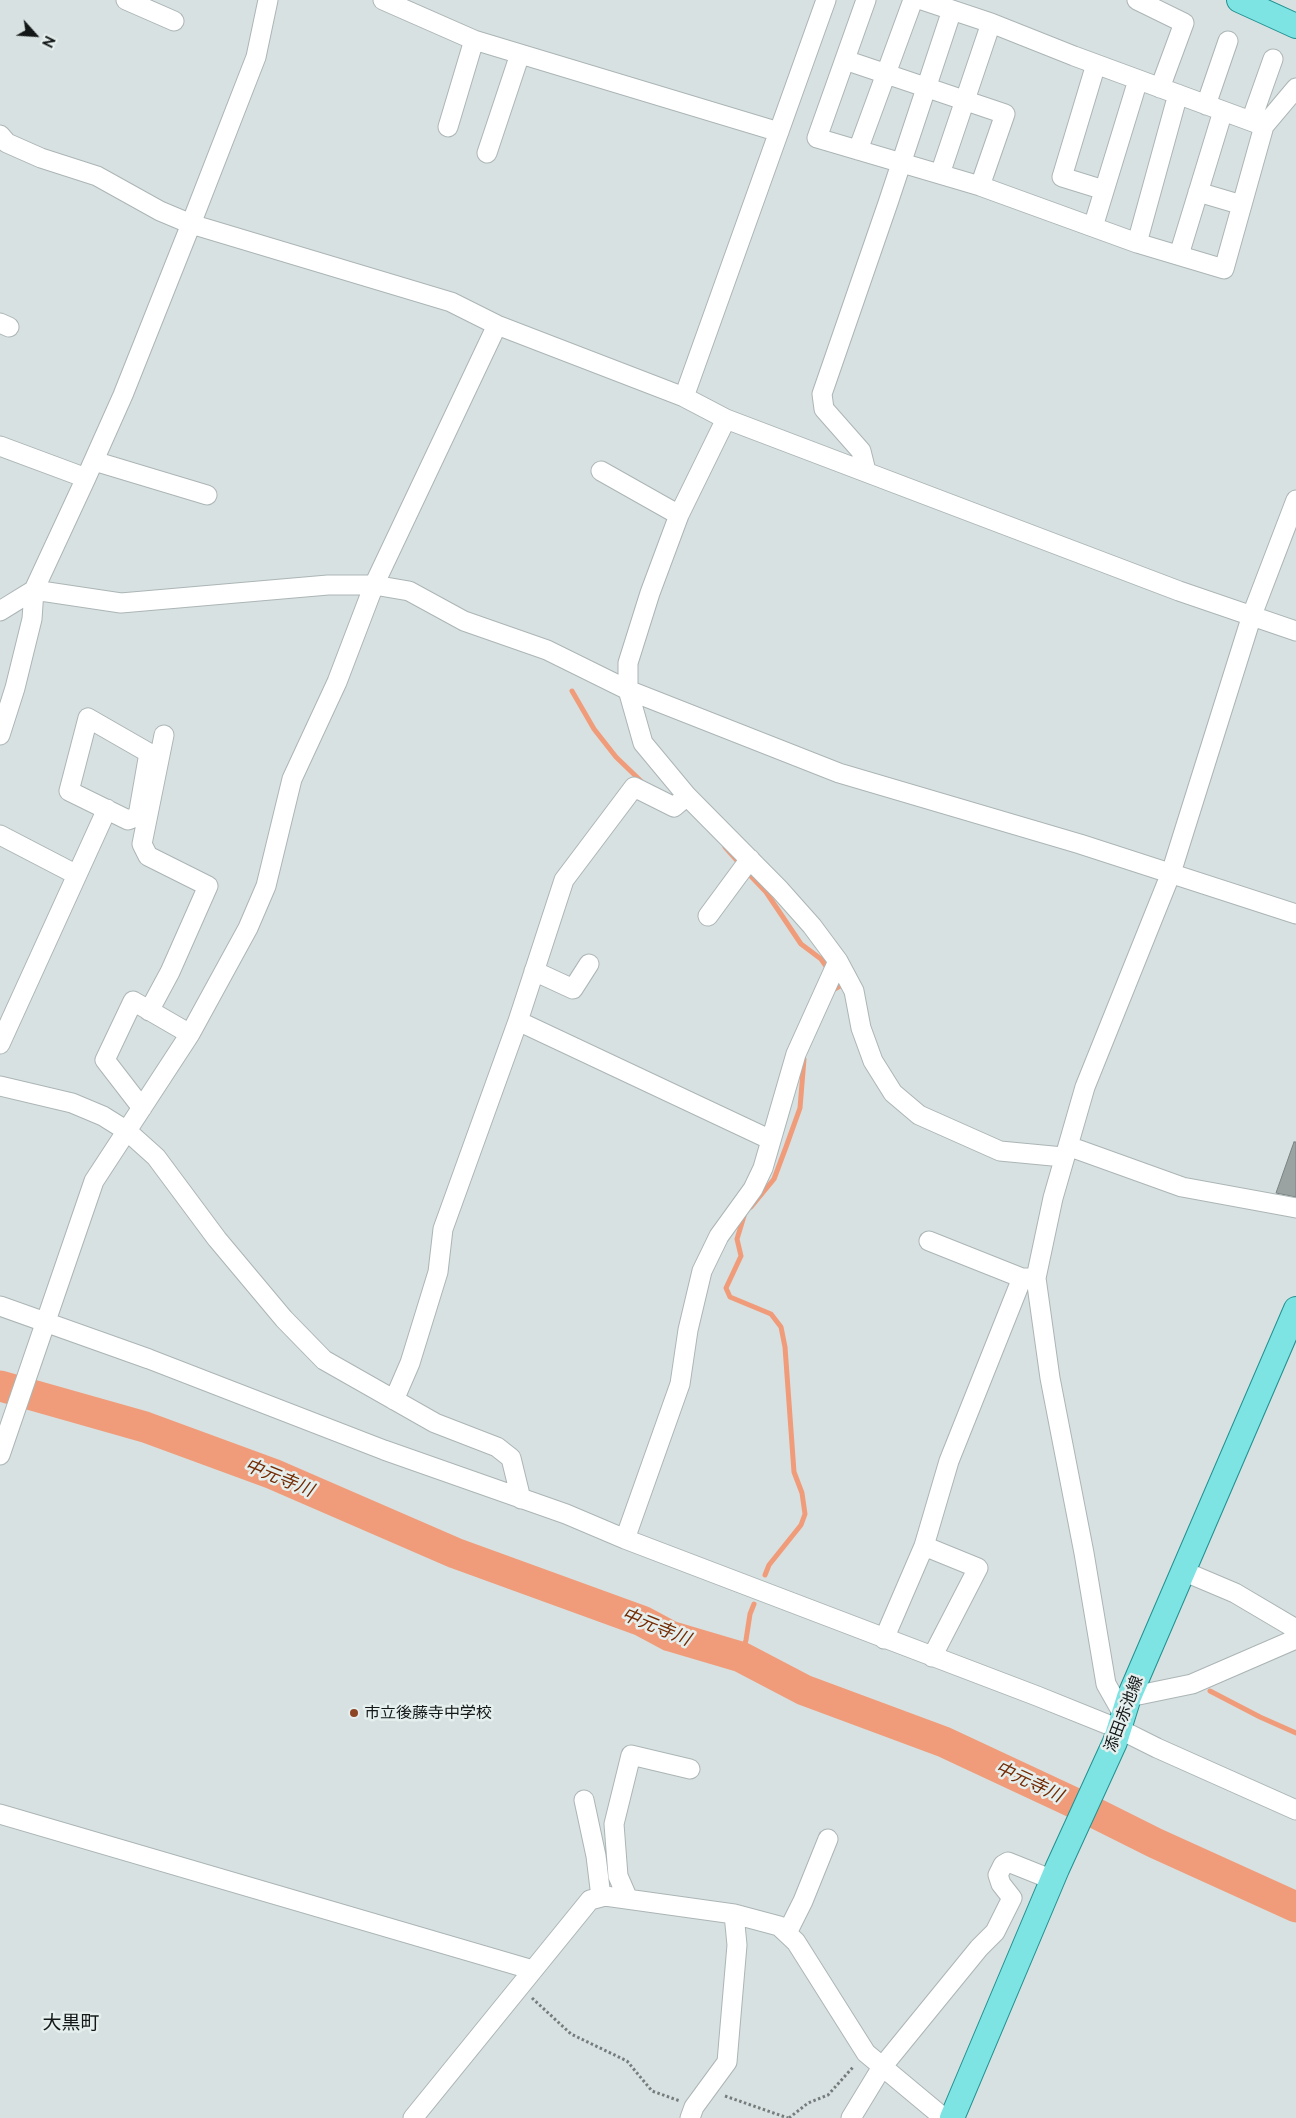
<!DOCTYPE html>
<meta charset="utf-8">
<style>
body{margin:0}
#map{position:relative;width:1296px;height:2118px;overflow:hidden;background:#d8e1e1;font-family:Raleway,sans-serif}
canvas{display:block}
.north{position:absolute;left:10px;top:10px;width:50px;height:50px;-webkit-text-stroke:4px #e5efee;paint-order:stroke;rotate:116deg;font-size:14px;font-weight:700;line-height:20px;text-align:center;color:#141717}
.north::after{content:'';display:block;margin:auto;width:18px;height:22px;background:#141717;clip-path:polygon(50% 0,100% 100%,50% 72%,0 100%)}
</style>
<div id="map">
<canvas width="1296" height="2118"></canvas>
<div class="north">N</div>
</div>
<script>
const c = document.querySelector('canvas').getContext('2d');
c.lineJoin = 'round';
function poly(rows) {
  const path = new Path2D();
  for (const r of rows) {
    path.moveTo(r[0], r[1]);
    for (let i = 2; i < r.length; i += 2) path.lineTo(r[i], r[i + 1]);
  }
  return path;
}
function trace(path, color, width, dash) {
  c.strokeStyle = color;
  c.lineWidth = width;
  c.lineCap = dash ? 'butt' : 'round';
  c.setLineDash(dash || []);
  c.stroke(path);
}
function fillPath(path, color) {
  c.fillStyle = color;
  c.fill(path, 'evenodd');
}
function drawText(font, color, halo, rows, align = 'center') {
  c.font = font + ' Raleway,"Noto Sans JP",sans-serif';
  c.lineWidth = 5;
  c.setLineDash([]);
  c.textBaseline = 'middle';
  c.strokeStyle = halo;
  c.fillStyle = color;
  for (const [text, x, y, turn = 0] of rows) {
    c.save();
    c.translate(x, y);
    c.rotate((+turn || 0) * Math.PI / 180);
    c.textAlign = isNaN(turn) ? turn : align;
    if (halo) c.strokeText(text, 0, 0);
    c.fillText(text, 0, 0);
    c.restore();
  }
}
trace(poly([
 [572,691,594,729,616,757,643,783],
 [725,847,741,865],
 [746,871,766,892,801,944,821,959,828,969],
 [831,991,840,986,835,978],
 [751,1207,774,1179,786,1147,800,1108,804,1059],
 [744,1216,737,1239,741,1256,726,1288,730,1297,771,1314,781,1327,785,1347,794,1472,802,1493,805,1514,801,1525,769,1565,765,1575],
 [741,1657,746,1640,750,1614,754,1604],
 [1210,1691,1260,1717,1296,1733]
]), '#f09c7a', 5);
trace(poly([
 [0,1386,145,1427,273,1474,455,1553,642,1621,670,1636,741,1657,804,1690,944,1742,1081,1806,1155,1843,1296,1907]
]), '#f09c7a', 31);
const building = poly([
 [1294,1142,1296,1142,1296,1197,1276,1193,1294,1142]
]);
fillPath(building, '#9aa2a2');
trace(building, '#7a8282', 1);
const minor = poly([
 [126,0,174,21],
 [383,0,474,40,448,127],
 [866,0,817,138,980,186,1137,243,1224,269,1264,126],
 [922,0,991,23,1074,56,1264,126,1296,88],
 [1137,0,1184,23,1160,88],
 [474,40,779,132],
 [845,60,1005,114,980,186],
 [1096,64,1062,177,1104,190],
 [1206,105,1228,41],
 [1251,121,1273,59],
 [0,135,7,143,41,158,97,176,160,211,191,224,451,302,497,325,684,397,726,419,1179,591,1296,631],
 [858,150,913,0],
 [487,153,520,54],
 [940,174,991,23],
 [1198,192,1242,205],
 [1093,227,1138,80],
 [1137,243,1178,94],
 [1179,255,1223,111],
 [0,323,9,327],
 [684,397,826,0],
 [726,419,679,515,650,593,628,663,628,690,643,743,687,796,780,890,812,926,838,961,854,991,861,1028,873,1061,893,1093,919,1115,1000,1151,1063,1157],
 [0,446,86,478],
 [94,461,207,495],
 [601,471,679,515],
 [866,471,861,451,824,409,822,394,888,203,952,10],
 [0,611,34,590,121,603,328,585,374,585,409,591,464,621,547,650,628,690,839,773,1080,844,1296,914],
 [88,718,149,753,138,816,128,820,69,791,88,718],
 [0,735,15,688,32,619,34,590,86,478,123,395,191,224,256,57,268,0],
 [687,796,674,807,634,787,564,880,518,1021,771,1140],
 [0,835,77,875],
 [708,916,750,859],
 [534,971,573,989,589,964],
 [149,1011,170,972,208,886,148,856,142,844,164,735],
 [0,1044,107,809],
 [0,1086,72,1103,103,1116,127,1131,156,1157,217,1239,284,1319,324,1360,435,1423,497,1447,511,1458,521,1499],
 [142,1108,105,1060,133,1001,190,1034],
 [1068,1146,1182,1187,1296,1208],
 [929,1241,1022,1278],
 [0,1306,149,1359,384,1450,566,1514,625,1539,1037,1696,1119,1729,1157,1748,1296,1810],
 [394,1400,410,1363,438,1272,443,1229,518,1021],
 [0,1455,94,1181,190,1034,248,928,266,886,292,779,337,682,374,585,497,325],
 [625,1539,680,1384,688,1330,702,1271,719,1236,753,1189,763,1168,796,1054,838,961],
 [924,1546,978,1568,932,1657],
 [1183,1571,1235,1593,1296,1629],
 [884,1639,924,1546,949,1461,1022,1278,1036,1278],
 [1129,1697,1192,1684,1296,1639],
 [1123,1714,1106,1684,1084,1553,1050,1378,1036,1278,1053,1198,1085,1087,1171,873,1252,615,1296,500],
 [584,1800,596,1856,601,1897],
 [0,1814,533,1970],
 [628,1899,618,1876,614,1824,631,1755,690,1769],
 [787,1933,803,1901,828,1839],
 [413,2118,590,1900,605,1896,734,1914,779,1926,796,1942,866,2053,944,2118],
 [690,2118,694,2107,727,2062,737,1945,734,1914],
 [851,2118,882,2067,979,1948,995,1932,1012,1898,1001,1884,998,1875,1003,1865,1008,1862,1053,1880]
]);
const major = poly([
 [1239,0,1296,26],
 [952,2118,1057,1869,1115,1742,1129,1697,1296,1309]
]);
trace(minor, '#acb5b5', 21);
trace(major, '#209090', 26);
trace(poly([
 [532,1998,571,2034,627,2061,652,2091,680,2101],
 [725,2096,788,2118],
 [789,2118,808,2103,828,2095,854,2066]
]), '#767c7c', 3, [2.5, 2.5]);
trace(minor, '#fff', 19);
trace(major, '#7de3e3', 24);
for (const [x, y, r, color] of [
 [354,1713,5,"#8e4526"]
]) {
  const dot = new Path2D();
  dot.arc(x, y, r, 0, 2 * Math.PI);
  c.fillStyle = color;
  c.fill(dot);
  trace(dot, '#e5efee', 2);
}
drawText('16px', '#141717', '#e5efee', [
 ["市立後藤寺中学校",364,1713]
], 'left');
drawText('16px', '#141717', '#e5efee', [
 ["添田赤池線",1124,1714,-69]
]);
drawText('italic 18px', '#732a02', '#e5efee', [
 ["中元寺川",279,1478,22],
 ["中元寺川",656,1627,22],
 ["中元寺川",1029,1782,25]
]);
drawText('19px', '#141717', '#e5efee', [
 ["大黒町",71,2023]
]);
</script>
